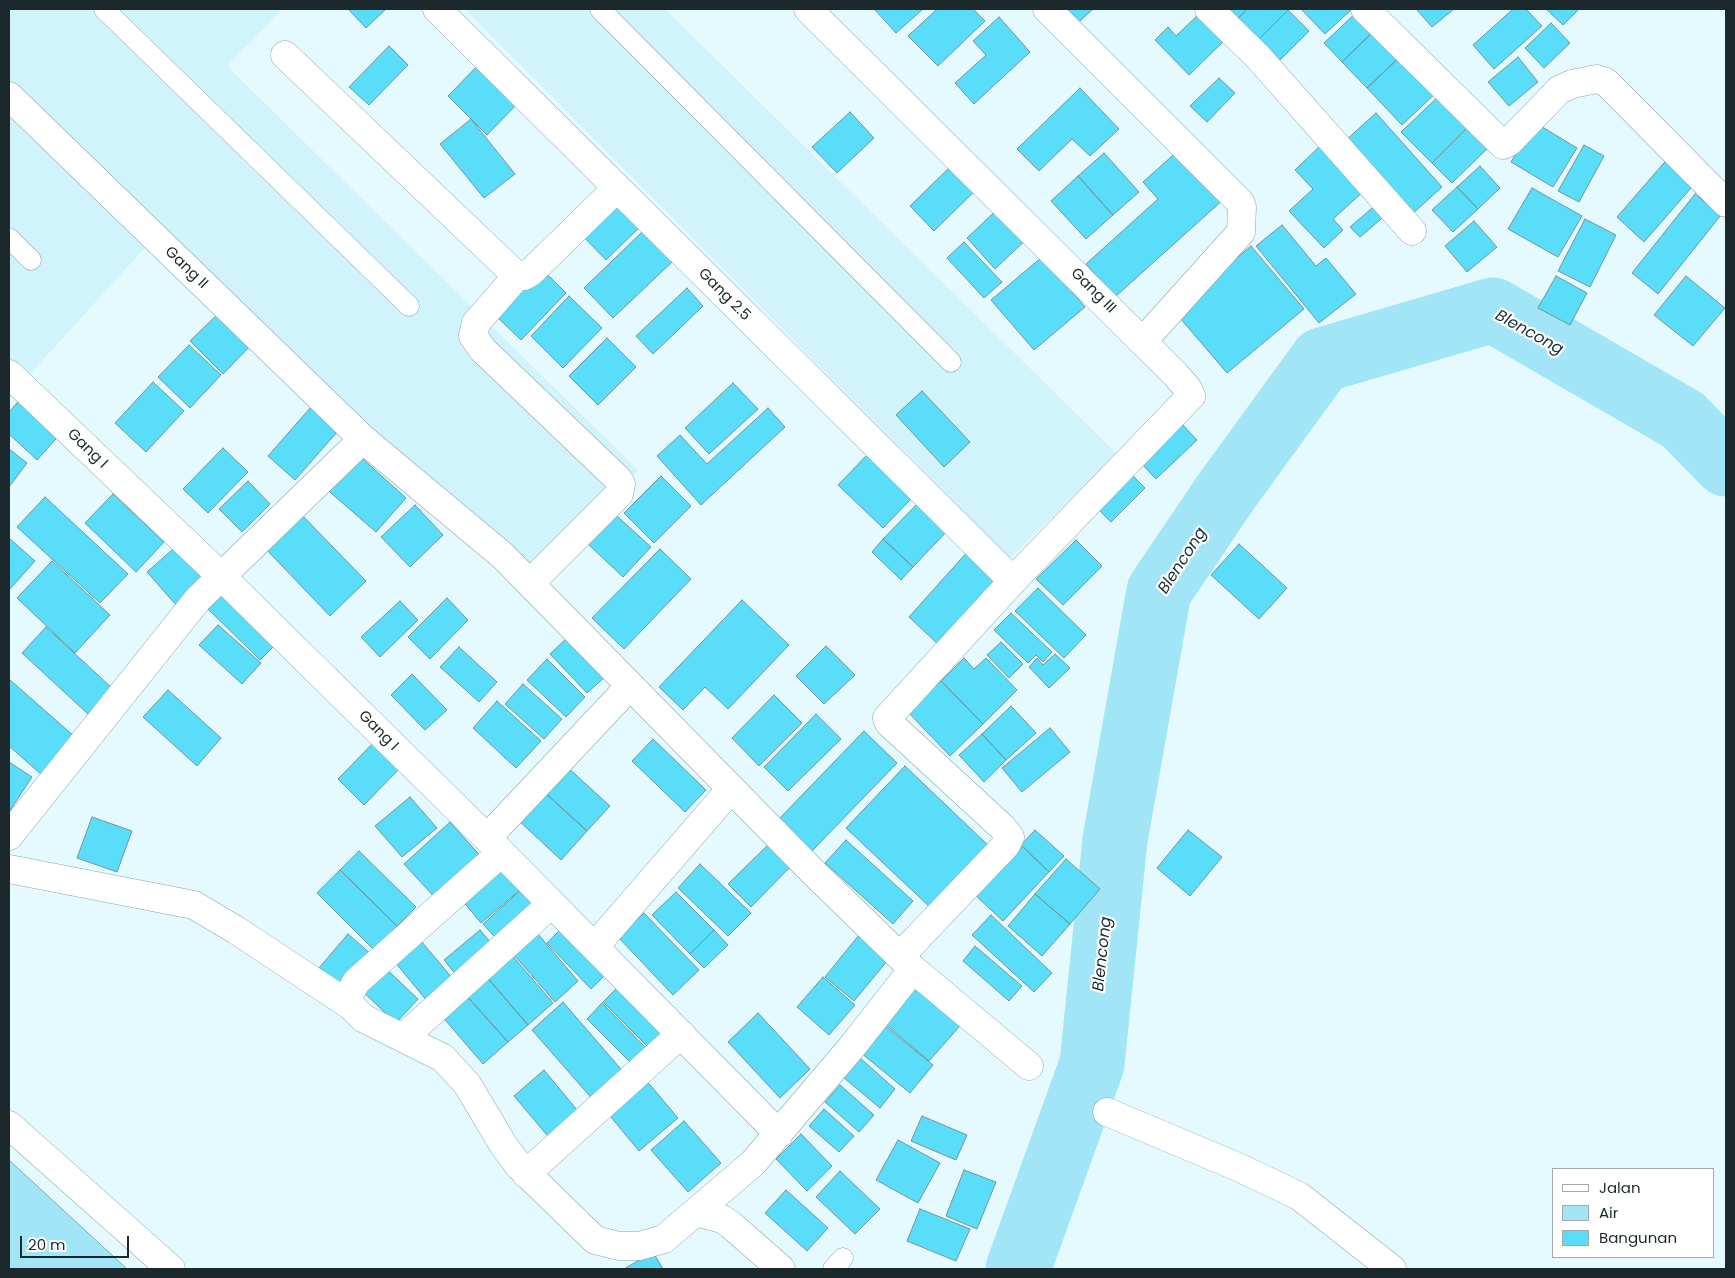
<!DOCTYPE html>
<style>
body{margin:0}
#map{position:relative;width:1735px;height:1278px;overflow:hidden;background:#e5faff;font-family:Poppins,sans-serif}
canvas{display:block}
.frame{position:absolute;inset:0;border:10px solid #1b292c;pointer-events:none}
.legend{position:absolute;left:1552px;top:1168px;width:162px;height:90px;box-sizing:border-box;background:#fff;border:1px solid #a4a9ab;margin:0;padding:6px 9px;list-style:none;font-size:15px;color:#1b292c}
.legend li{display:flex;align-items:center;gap:10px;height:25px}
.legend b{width:25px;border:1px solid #a4a9ab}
.scale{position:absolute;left:20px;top:1236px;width:109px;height:22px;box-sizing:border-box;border:2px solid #1b292c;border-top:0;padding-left:6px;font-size:15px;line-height:18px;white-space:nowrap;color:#1b292c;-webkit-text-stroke:4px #fff;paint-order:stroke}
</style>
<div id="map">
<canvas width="1735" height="1278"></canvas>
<div class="frame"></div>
<ul class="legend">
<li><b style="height:6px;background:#fff"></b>Jalan</li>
<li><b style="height:14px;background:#a1e5f6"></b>Air</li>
<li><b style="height:14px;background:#5addf9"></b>Bangunan</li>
</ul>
<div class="scale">20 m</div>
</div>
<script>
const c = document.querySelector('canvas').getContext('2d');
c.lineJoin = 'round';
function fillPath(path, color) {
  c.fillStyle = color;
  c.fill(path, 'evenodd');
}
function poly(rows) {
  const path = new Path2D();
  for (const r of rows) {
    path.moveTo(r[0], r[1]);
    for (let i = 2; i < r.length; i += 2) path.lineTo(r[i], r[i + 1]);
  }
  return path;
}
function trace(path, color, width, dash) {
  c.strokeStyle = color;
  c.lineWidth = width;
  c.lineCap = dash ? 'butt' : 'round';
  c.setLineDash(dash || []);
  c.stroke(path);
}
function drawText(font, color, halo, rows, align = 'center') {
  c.font = font + ' Poppins,sans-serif';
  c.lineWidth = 4.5;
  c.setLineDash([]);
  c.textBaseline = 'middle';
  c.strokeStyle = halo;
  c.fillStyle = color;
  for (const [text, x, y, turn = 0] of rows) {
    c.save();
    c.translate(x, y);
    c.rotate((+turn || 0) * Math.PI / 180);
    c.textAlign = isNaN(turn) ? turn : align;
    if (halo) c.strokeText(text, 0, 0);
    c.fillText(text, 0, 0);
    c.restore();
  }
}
fillPath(poly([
 [9,9,283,9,227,66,638,470,531,582,164,227,28,376,9,359],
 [465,9,665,9,1117,454,1010,558]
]), '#d0f3fc');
const water = poly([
 [9,1160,127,1269,9,1269,9,1160]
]);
fillPath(water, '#a1e5f6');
trace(water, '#79adb9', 1);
trace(poly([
 [1018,1269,1092,1064,1115,840,1159,591,1226,492,1322,360,1493,310,1683,420,1726,464]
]), '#a1e5f6', 65);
const building = poly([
 [348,9,386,9,366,28,348,9],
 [877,9,923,9,896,33,875,10,877,9],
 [937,9,973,9,985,21,938,66,908,36,937,9],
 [1066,9,1093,9,1079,22,1066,9],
 [1222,9,1247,9,1235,22,1222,9],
 [1247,9,1287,9,1288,10,1256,42,1235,22,1247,9],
 [1301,9,1352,9,1325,34,1301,9],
 [1360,9,1378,27,1342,62,1324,43,1360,9],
 [1416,9,1454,9,1432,27,1416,9],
 [1513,9,1526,9,1542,26,1494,69,1473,45,1513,9],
 [1546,9,1579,9,1563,25,1546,9],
 [1288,10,1309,31,1277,63,1256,42,1288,10],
 [1199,14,1225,40,1189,75,1155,40,1168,27,1176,36,1199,14],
 [999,17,1030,52,974,104,955,83,986,55,973,41,999,17],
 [1551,23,1570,43,1544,68,1525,48,1551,23],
 [1378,27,1403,54,1367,88,1342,62,1378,27],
 [389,46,408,65,369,105,349,87,389,46],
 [1403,54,1438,91,1402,125,1367,88,1403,54],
 [1518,57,1538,82,1509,106,1488,82,1518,57],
 [483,60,523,98,487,135,448,96,483,60],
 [1219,78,1235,93,1207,122,1190,106,1219,78],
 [1080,88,1119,129,1090,156,1072,139,1039,171,1017,149,1080,88],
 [1442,93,1472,123,1432,163,1401,132,1442,93],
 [850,112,874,138,837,173,812,147,850,112],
 [1376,113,1442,187,1410,216,1345,141,1376,113],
 [471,119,515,174,484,198,440,144,471,119],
 [1534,122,1577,148,1553,187,1511,162,1534,122],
 [1472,123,1492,144,1452,183,1432,163,1472,123],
 [1322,144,1365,190,1333,219,1343,230,1324,248,1289,211,1313,189,1295,170,1322,144],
 [1584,145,1604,156,1579,202,1558,191,1584,145],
 [1180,149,1225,198,1115,297,1086,264,1158,199,1143,182,1180,149],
 [1104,153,1139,192,1113,215,1078,176,1104,153],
 [1670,156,1698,180,1644,242,1617,217,1670,156],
 [957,160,982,184,934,231,910,206,957,160],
 [1480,166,1500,188,1478,209,1457,187,1480,166],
 [1078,176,1113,215,1086,239,1051,201,1078,176],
 [1457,187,1478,209,1453,232,1432,210,1457,187],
 [1532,188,1582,216,1558,257,1508,229,1532,188],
 [1695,194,1721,215,1658,294,1632,273,1695,194],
 [615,196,643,224,606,260,578,231,615,196],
 [1378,203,1387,214,1360,237,1350,227,1378,203],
 [1003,204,1031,235,995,269,967,238,1003,204],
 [1585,219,1616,235,1590,287,1558,271,1585,219],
 [1474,221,1497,247,1467,272,1445,246,1474,221],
 [1282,225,1316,266,1326,258,1356,294,1319,323,1256,246,1282,225],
 [642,232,672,262,613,318,584,288,642,232],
 [964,242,1002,282,984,298,947,258,964,242],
 [1251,246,1304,309,1227,373,1174,311,1251,246],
 [1042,257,1085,307,1034,350,991,300,1042,257],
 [542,269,566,293,521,340,496,316,542,269],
 [1556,276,1587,293,1570,325,1538,308,1556,276],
 [1686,276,1725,308,1693,346,1654,315,1686,276],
 [687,288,703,306,653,354,636,336,687,288],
 [569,296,602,328,563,368,531,336,569,296],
 [224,308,256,340,223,374,190,341,224,308],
 [607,338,636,367,598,405,569,376,607,338],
 [189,345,221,375,190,408,158,377,189,345],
 [153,382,184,411,146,452,115,423,153,382],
 [733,383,758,409,709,454,685,428,733,383],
 [922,391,970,442,944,467,896,415,922,391],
 [25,394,64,430,37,460,9,434,9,412,25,394],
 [311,407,338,431,295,480,268,456,311,407],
 [768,408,785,427,701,505,657,456,680,435,707,464,768,408],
 [1180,422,1197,440,1156,479,1139,461,1180,422],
 [223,448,248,472,208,513,183,489,223,448],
 [9,449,27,463,9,487,9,449],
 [354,451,406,498,376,532,323,486,354,451],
 [868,454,913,497,883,528,838,485,868,454],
 [1130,473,1145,488,1111,522,1096,507,1130,473],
 [661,476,691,506,654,543,624,513,661,476],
 [248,481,270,504,242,532,219,509,248,481],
 [113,494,164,542,136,572,85,523,113,494],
 [45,497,128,574,100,603,17,527,45,497],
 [921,500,950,528,913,567,883,539,921,500],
 [415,505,443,535,410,567,381,537,415,505],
 [298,511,366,581,330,616,262,545,298,511],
 [616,515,651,547,623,577,588,544,616,515],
 [9,538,35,561,9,590,9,538],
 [883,539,913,567,901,580,872,552,883,539],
 [1076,540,1102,566,1063,605,1036,579,1076,540],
 [180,543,210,576,177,606,147,572,180,543],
 [1239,544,1287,588,1259,619,1211,575,1239,544],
 [660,549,691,579,624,649,592,618,660,549],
 [969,550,1001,578,940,646,909,617,969,550],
 [52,561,110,615,75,653,17,598,52,561],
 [225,586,280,640,260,660,205,606,225,586],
 [1038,588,1086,635,1064,658,1015,611,1038,588],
 [447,598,468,620,430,659,408,637,447,598],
 [742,600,789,645,728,709,705,687,683,710,659,687,742,600],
 [400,601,418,620,380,657,361,637,400,601],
 [1011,613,1052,652,1043,662,1036,655,1028,663,994,630,1011,613],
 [218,625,261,663,242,684,199,645,218,625],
 [46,627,112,688,88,714,22,653,46,627],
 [569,636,606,676,587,693,550,654,569,636],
 [1001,642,1023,664,1009,678,987,655,1001,642],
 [826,646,855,675,824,704,796,676,826,646],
 [459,647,497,682,479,702,440,667,459,647],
 [1055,654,1070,668,1049,688,1029,667,1037,658,1043,665,1055,654],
 [964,658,974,669,986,658,1017,690,983,724,941,681,964,658],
 [547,659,585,697,566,717,527,680,547,659],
 [412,674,447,710,425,730,391,695,412,674],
 [9,679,75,737,42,775,9,746,9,679],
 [941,681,983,724,950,756,908,712,941,681],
 [523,684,562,719,544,739,505,704,523,684],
 [168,690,221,738,197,766,143,717,168,690],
 [774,695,802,723,759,766,732,738,774,695],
 [497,701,541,741,516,768,473,728,497,701],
 [1011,706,1036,733,1006,760,982,734,1011,706],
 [816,714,841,739,788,791,764,767,816,714],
 [1050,728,1070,752,1022,792,1002,768,1050,728],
 [864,731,897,763,811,852,778,820,864,731],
 [982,734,1006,760,984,782,959,755,982,734],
 [378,738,404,764,364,805,338,779,378,738],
 [653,739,706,790,685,812,632,761,653,739],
 [9,762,32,777,9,812,9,762],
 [565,765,610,806,587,831,542,790,565,765],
 [905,766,991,848,933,910,846,828,905,766],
 [542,790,587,831,561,860,516,818,542,790],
 [410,797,437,828,402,857,375,826,410,797],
 [92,817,132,831,117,872,77,858,92,817],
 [450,822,484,860,439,902,404,864,450,822],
 [1035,830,1064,856,1049,872,1021,845,1035,830],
 [1188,830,1222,857,1190,896,1157,868,1188,830],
 [774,839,796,861,751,907,728,884,774,839],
 [846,840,913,901,893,924,825,863,846,840],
 [1021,845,1049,872,1003,921,975,895,1021,845],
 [359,851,416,907,397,926,340,870,359,851],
 [1066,859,1100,889,1070,924,1035,894,1066,859],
 [497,861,520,890,481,923,457,894,497,861],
 [700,864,751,913,728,936,678,888,700,864],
 [340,870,397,926,374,950,317,893,340,870],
 [522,889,541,911,502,945,483,924,522,889],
 [676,892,714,930,690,954,652,915,676,892],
 [1035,894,1070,924,1042,956,1008,926,1035,894],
 [644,913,699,970,673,995,618,937,644,913],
 [991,915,1052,973,1034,992,972,935,991,915],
 [564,926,609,971,591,989,547,943,564,926],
 [480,930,498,951,461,981,444,960,480,930],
 [714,930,728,945,704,968,690,954,714,930],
 [863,930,893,954,854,1001,825,977,863,930],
 [348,934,372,955,344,989,319,968,348,934],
 [538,934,578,981,555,1002,514,955,538,934],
 [416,935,458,985,432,1007,390,956,416,935],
 [975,946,1022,986,1009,1001,963,961,975,946],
 [511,954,553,1003,528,1025,485,975,511,954],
 [381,964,418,999,396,1023,359,988,381,964],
 [485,975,528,1025,508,1042,464,993,485,975],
 [823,977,855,1005,829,1035,797,1007,823,977],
 [921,981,966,1019,929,1061,884,1023,921,981],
 [620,985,666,1029,648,1047,603,1002,620,985],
 [464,993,508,1042,483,1064,440,1014,464,993],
 [563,1002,626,1075,595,1102,532,1030,563,1002],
 [602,1003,647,1049,632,1064,587,1019,602,1003],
 [758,1013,810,1069,780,1098,728,1042,758,1013],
 [884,1025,933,1065,910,1093,861,1053,884,1025],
 [859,1057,895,1089,880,1108,843,1077,859,1057],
 [544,1070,582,1116,552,1141,514,1096,544,1070],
 [645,1079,678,1118,639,1151,606,1111,645,1079],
 [840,1085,874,1115,859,1132,825,1102,840,1085],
 [824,1109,854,1136,839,1152,809,1126,824,1109],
 [922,1116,967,1135,956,1160,911,1141,922,1116],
 [684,1121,721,1163,688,1192,651,1150,684,1121],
 [801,1134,832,1166,807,1191,776,1159,801,1134],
 [898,1140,940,1163,918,1203,876,1180,898,1140],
 [964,1170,996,1182,977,1229,946,1216,964,1170],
 [840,1171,880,1209,855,1234,816,1197,840,1171],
 [786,1190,828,1228,807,1251,765,1213,786,1190],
 [920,1209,970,1229,956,1261,907,1241,920,1209],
 [653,1252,663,1269,624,1269,653,1252]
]);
fillPath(building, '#5addf9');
trace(building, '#74949c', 1);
const lane = poly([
 [104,9,409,306],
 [600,9,951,362],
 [9,238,31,260],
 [833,1269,843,1258]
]);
const street = poly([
 [437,9,1013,581],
 [808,9,1176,375,1188,389,1191,396,1022,571,887,718,889,723,1002,827,1010,837,1006,845,900,956],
 [1047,9,1240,202,1242,207,1241,232,1143,341],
 [1209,9,1258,57,1412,231],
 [1365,9,1503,145,1509,142,1559,90,1572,84,1597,79,1606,82,1726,203],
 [285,55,517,276,524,276,531,272,616,189],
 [9,96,363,439,503,556,816,875,913,969,1029,1066],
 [517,276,476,323,473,336,483,350,618,479,621,484,619,494,530,583],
 [9,374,220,575,487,838,779,1134],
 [9,836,198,599,363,439],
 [487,838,630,686],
 [501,853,356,982,348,997,351,1006,363,1018,443,1058,467,1084,504,1146,519,1166,595,1240,619,1246,639,1246,664,1239,753,1163,851,1048,913,969],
 [9,869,194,905,236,930,351,1006],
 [595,946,731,789],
 [403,1038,551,904],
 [1107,1112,1238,1167,1299,1196,1392,1269],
 [9,1125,171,1269],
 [526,1174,681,1034],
 [696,1212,722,1219,731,1225,781,1269]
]);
trace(lane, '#85a6ae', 21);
trace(street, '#85a6ae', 29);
trace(lane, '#fff', 20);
trace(street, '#fff', 28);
drawText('15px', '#1b292c', '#fff', [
 ["Gang II",186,268,44],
 ["Gang III",1093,291,45],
 ["Gang 2.5",724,295,45],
 ["Gang I",87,449,44],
 ["Gang I",378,731,45]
]);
drawText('italic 16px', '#182f34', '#fff', [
 ["Blencong",1529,333,29],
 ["Blencong",1183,561,-57],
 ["Blencong",1103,954,-84]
]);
</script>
